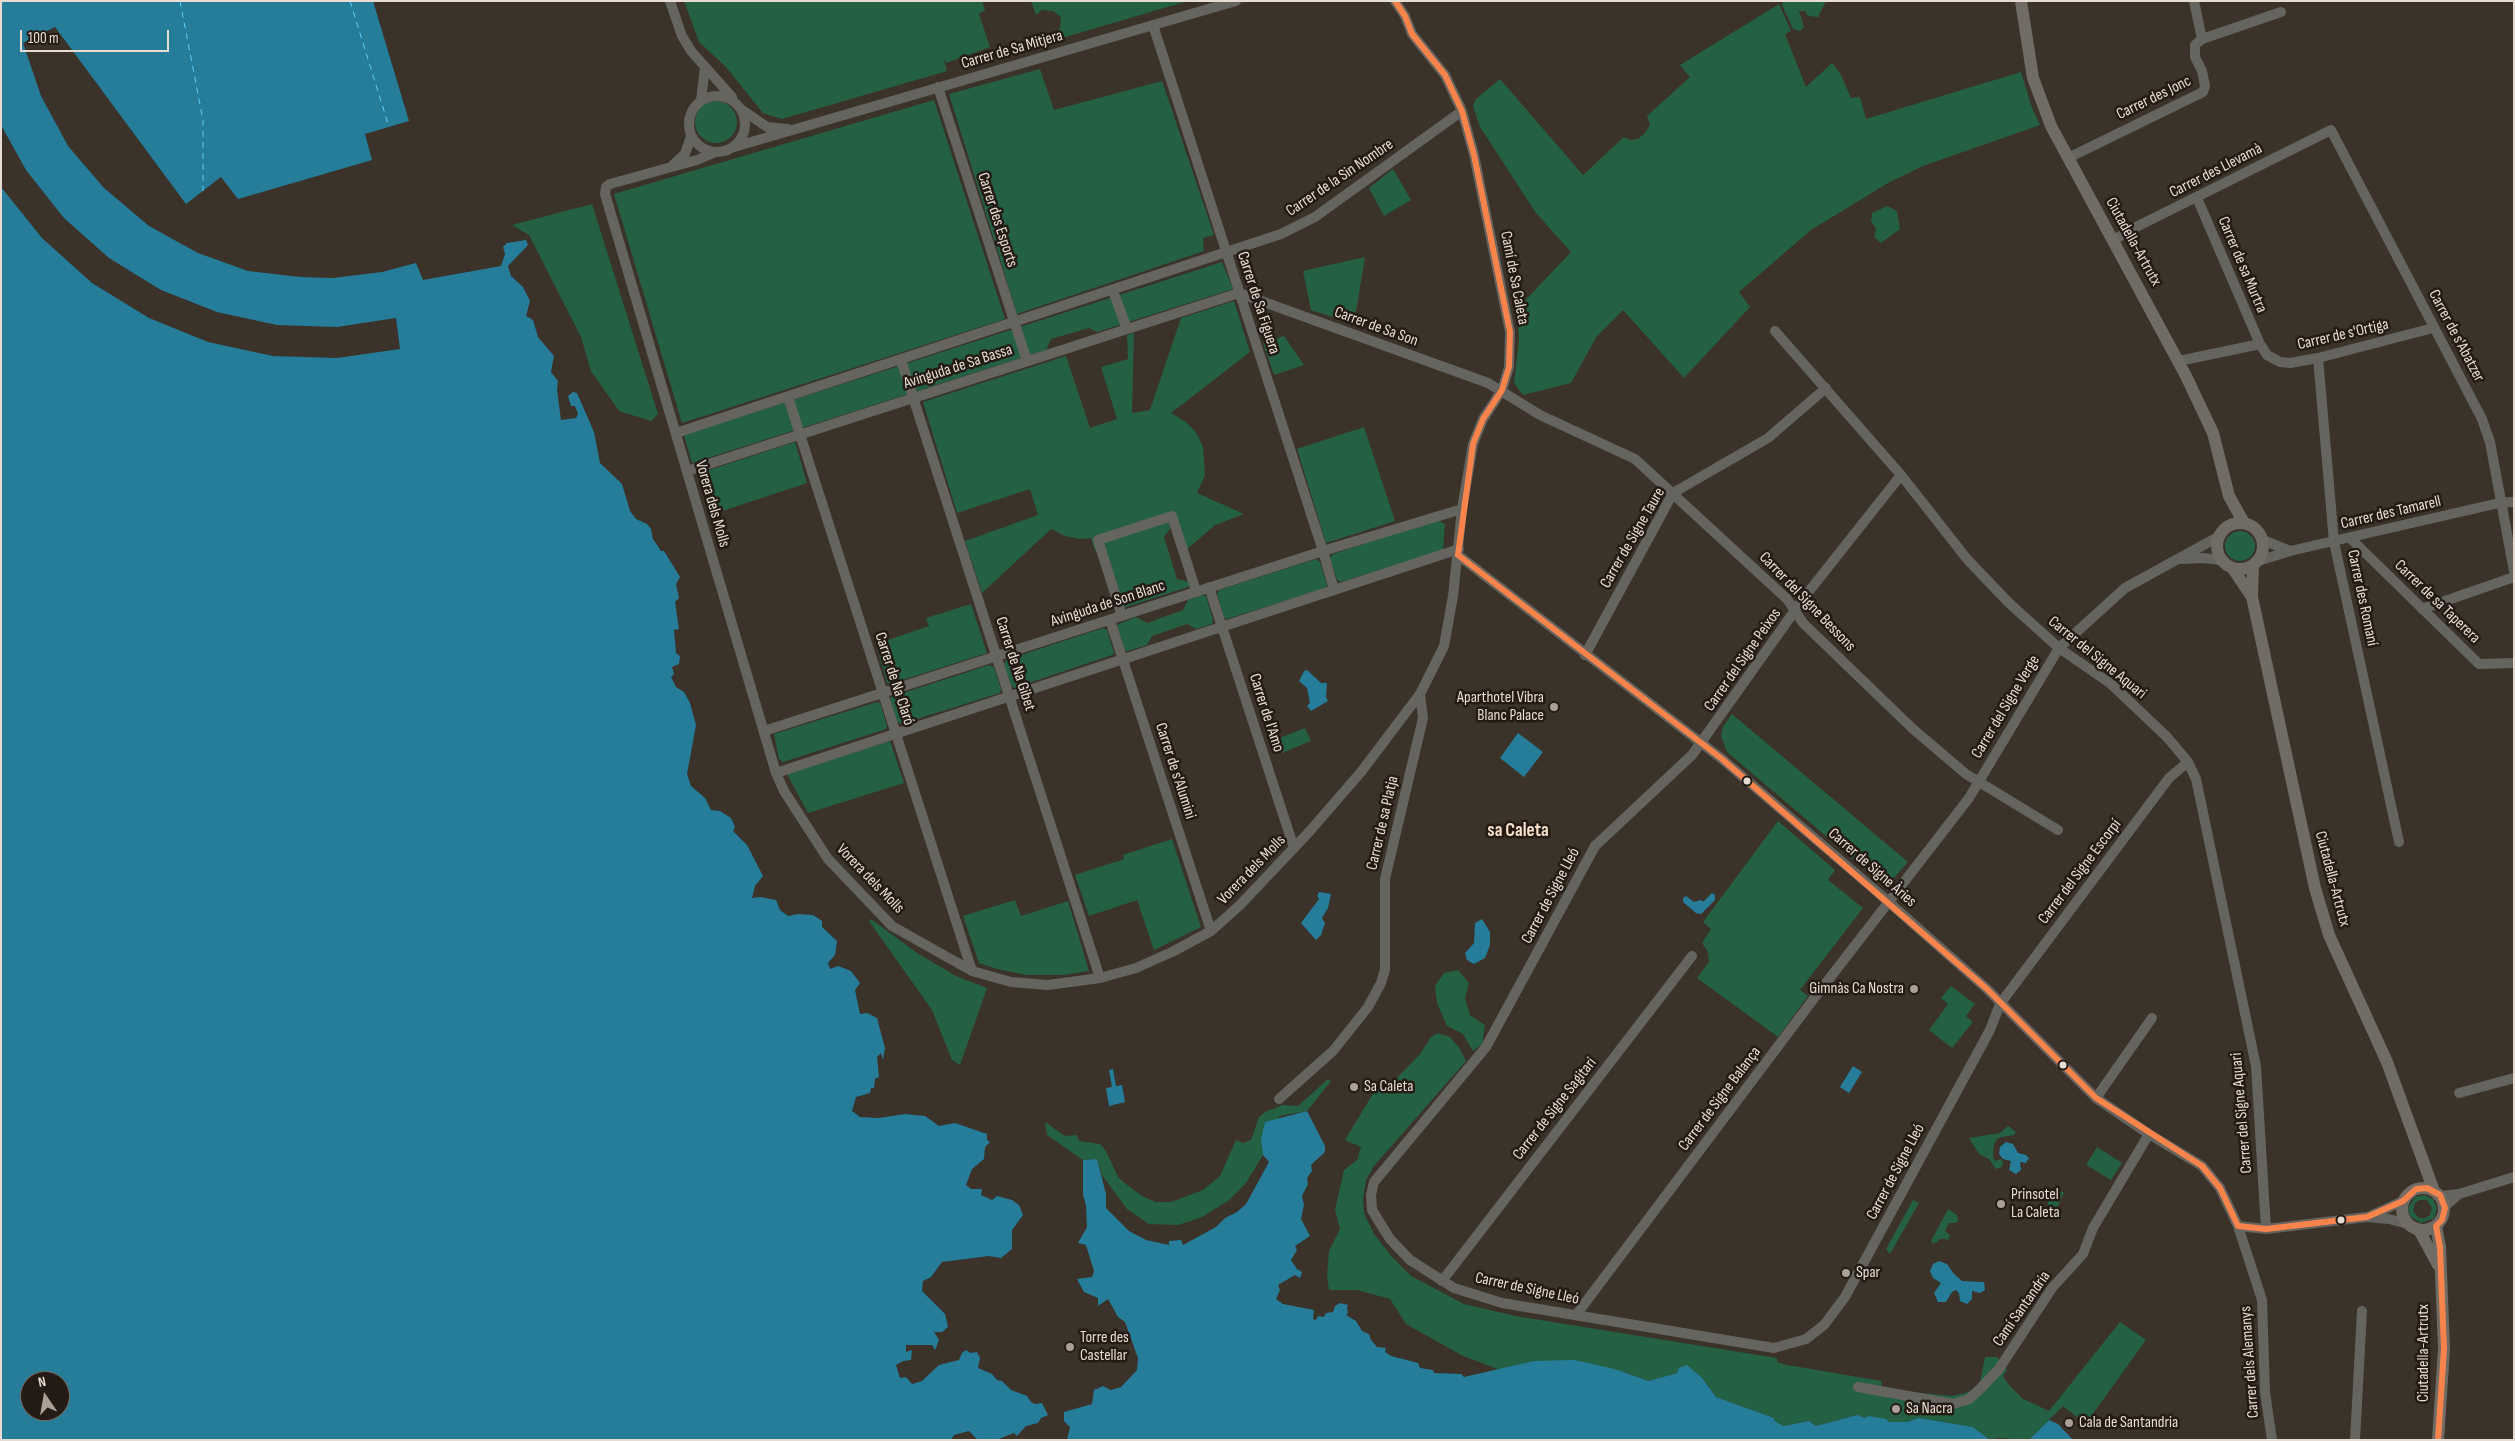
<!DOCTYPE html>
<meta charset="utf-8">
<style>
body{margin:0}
#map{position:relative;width:2515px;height:1441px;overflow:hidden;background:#3b3229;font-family:"Sofia Sans Condensed",sans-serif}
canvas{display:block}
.frame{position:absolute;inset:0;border:2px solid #e8dcd2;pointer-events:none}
.north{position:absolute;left:20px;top:1371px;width:50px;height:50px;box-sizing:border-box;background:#231b14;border:1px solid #726860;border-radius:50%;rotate:348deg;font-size:14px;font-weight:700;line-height:20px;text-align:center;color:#e8dcd2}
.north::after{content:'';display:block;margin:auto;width:18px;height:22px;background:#aba097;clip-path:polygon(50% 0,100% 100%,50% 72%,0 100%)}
.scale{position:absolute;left:20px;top:30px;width:149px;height:22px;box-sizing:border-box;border:2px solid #e8dcd2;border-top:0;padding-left:6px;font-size:15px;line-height:18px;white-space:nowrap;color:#e8dcd2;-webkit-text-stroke:4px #231b14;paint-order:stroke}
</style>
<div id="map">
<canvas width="2515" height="1441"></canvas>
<div class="frame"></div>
<div class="north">N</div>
<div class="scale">100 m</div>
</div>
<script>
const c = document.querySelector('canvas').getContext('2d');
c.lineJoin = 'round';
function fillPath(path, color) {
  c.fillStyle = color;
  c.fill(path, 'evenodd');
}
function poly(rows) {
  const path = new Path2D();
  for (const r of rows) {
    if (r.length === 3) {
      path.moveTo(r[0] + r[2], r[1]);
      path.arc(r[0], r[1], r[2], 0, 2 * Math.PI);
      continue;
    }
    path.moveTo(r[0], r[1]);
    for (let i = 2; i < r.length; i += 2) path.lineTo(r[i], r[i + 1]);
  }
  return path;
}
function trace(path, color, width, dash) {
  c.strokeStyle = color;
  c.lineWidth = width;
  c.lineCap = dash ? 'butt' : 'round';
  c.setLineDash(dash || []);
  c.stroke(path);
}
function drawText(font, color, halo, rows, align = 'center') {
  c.font = font + ' "Sofia Sans Condensed",sans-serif';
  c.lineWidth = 5;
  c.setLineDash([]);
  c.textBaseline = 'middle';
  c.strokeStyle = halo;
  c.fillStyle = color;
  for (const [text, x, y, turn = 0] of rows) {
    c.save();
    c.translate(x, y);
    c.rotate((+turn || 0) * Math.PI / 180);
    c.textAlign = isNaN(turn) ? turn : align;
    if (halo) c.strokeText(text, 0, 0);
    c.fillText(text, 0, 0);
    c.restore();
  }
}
fillPath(poly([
 [684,1,982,1,985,10,979,14,990,47,946,63,943,56,947,71,782,119,763,113,725,66,699,42],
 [1031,1,1188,1,1045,43,1044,34,1054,34,1060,28,1061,17,1053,11,1042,10,1036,15],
 [1783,1,1826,1,1818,17,1808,16,1805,11,1799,11,1804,27,1800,31,1793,29,1782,5],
 [1779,4,1791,31,1785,34,1806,87,1832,63,1840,73,1851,98,1860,97,1866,119,2021,72,2031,105,2040,125,1923,166,1888,183,1811,230,1739,292,1750,307,1684,378,1623,310,1597,336,1571,383,1523,395,1514,383,1519,340,1517,309,1571,252,1536,213,1480,127,1473,106,1476,99,1500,79,1583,175,1624,137,1630,140,1638,139,1645,133,1650,125,1647,116,1690,77,1680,65],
 [1040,69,1054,110,1162,81,1214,235,1203,238,1204,251,1017,314,949,94],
 [934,100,1005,319,682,423,614,194],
 [716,122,21],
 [1393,169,1411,200,1384,216,1369,188],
 [592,204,658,414,651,421,619,411,591,371,581,337,529,235,512,225],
 [1887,206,1897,211,1900,229,1881,243,1874,237,1876,229,1871,221,1872,213],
 [1365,257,1354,324,1311,310,1303,271],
 [1222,262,1233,289,1097,332,1089,328,1051,339,1046,350,692,463,684,435],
 [1234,301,1250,352,1171,413,1186,422,1197,434,1203,447,1205,475,1197,493,1244,514,1215,525,1186,550,1172,526,1164,537,1177,579,1190,582,1191,586,1123,608,1104,550,1095,551,1091,538,1079,539,1065,536,1051,529,982,593,965,541,1038,515,1030,489,957,513,923,402,1066,356,1090,428,1117,419,1101,367,1128,359,1127,335,1134,333,1132,413,1150,410,1181,318],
 [1284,336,1304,365,1274,375,1263,343],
 [1364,427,1395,521,1326,543,1297,449],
 [795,442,807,483,710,515,697,474],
 [1437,520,1445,524,1443,550,1341,582,1337,580,1330,558,1333,554],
 [2240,546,15],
 [1316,559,1320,562,1327,585,1326,588,1227,619,1224,617,1217,594,1219,590],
 [1203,595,1206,596,1213,620,1212,624,1196,629,1187,624,1152,636,1147,645,1128,651,1125,650,1117,626,1119,624,1136,617,1147,623,1183,610,1188,600],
 [971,604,987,653,890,684,887,683,876,644,929,626,926,618],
 [1103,628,1107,630,1114,653,1112,655,1014,688,1011,686,1004,665,1006,660],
 [989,665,994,667,1001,689,1000,693,901,724,897,722,890,698,894,696],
 [877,702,880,703,887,726,886,729,783,762,779,759,774,734],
 [1732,714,1908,862,1891,881,1880,882,1727,752,1721,736,1723,727],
 [1305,728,1311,741,1282,753,1277,739],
 [890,741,904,783,808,813,787,774],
 [1778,821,1835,870,1828,880,1863,908,1800,990,1808,996,1778,1037,1697,978,1709,962,1708,952,1702,943,1711,929,1703,922],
 [1172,839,1201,927,1154,950,1137,900,1089,916,1075,875,1124,859,1123,855],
 [1015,900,1021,916,1068,901,1089,971,1063,975,1027,975,997,969,979,963,963,916],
 [871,919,917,953,956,976,987,988,960,1065,952,1060,932,1010,869,921],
 [1458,970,1469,983,1465,998,1470,1015,1485,1025,1482,1044,1473,1051,1463,1034,1447,1026,1437,1003,1435,986,1444,973],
 [1951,986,1975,1004,1966,1016,1973,1022,1952,1048,1929,1030,1948,1004,1941,998],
 [1438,1033,1450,1037,1460,1049,1466,1061,1374,1166,1366,1180,1363,1200,1364,1213,1374,1234,1392,1257,1411,1276,1464,1304,1515,1316,1777,1358,1777,1362,1787,1365,1882,1381,1881,1389,1951,1396,1966,1393,1975,1388,1980,1382,1985,1357,1997,1357,2007,1370,2003,1376,2008,1384,2023,1399,2049,1411,2120,1322,2146,1340,2082,1429,2082,1421,2063,1406,2029,1440,1999,1438,1990,1440,1973,1427,1919,1418,1907,1422,1889,1422,1865,1418,1857,1415,1816,1426,1809,1421,1783,1426,1775,1421,1774,1418,1716,1397,1702,1378,1677,1373,1650,1381,1618,1370,1534,1361,1500,1370,1463,1356,1406,1324,1390,1299,1357,1290,1329,1290,1327,1276,1329,1251,1340,1229,1335,1210,1344,1170,1357,1160,1361,1147,1345,1140,1374,1092,1394,1081,1420,1054,1431,1037],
 [1328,1079,1331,1081,1307,1111,1280,1116,1261,1140,1263,1155,1246,1183,1228,1201,1202,1217,1178,1225,1149,1224,1127,1209,1102,1175,1097,1159,1083,1160,1047,1135,1045,1122,1065,1136,1077,1135,1079,1141,1100,1144,1106,1151,1118,1177,1126,1184,1142,1196,1156,1202,1171,1202,1203,1190,1220,1176,1236,1140,1243,1143,1251,1140,1259,1117,1265,1112,1283,1105,1298,1106],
 [2008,1126,2016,1132,2014,1135,1998,1138,1994,1144,1993,1157,1995,1161,2001,1159,2003,1162,2002,1167,1996,1169,1989,1159,1979,1154,1969,1138,2000,1133],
 [2097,1147,2122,1163,2111,1180,2086,1165],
 [2045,1191,2064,1192,2056,1210,2063,1217,2056,1218,2051,1216],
 [2424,1195,2433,1199,2437,1208,2434,1218,2421,1223,2410,1216,2408,1208,2415,1197],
 [2420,1200,2427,1200,2432,1208,2430,1215,2425,1218,2419,1218,2413,1211,2415,1203],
 [1913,1200,1919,1203,1890,1254,1886,1249],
 [1948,1209,1957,1215,1958,1221,1956,1223,1949,1223,1945,1231,1950,1235,1947,1242,1946,1239,1939,1239,1938,1242,1933,1243,1931,1241]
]), '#246143');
fillPath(poly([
 [1,1,373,1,409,121,365,134,372,160,238,199,221,177,186,204,55,27,23,43,41,96,68,146,104,188,149,226,198,253,248,271,300,277,332,278,382,272,416,263,423,280,501,266,505,254,503,247,507,243,526,240,528,245,508,266,511,276,523,287,530,301,526,316,533,320,538,337,554,356,551,372,558,381,557,390,561,420,576,418,578,414,575,406,571,406,568,396,573,392,577,393,594,432,600,463,622,484,630,511,636,519,647,524,651,529,653,539,661,551,664,551,680,577,676,584,679,598,675,602,679,629,674,630,676,653,680,656,679,664,672,667,674,674,671,677,676,687,684,692,690,703,696,725,687,774,691,786,705,798,711,810,720,811,731,818,735,827,733,831,747,845,763,876,755,886,752,898,760,897,776,900,780,910,788,916,798,914,813,915,822,921,822,927,837,941,835,955,828,963,830,969,838,966,851,971,860,983,855,990,860,1014,867,1013,877,1018,885,1048,883,1060,881,1053,877,1057,879,1077,875,1079,874,1088,871,1088,870,1093,856,1097,852,1111,860,1117,879,1118,905,1114,925,1116,939,1126,955,1123,987,1134,987,1140,990,1142,985,1147,984,1159,972,1169,966,1185,971,1189,982,1189,981,1195,992,1200,997,1196,1012,1200,1019,1205,1023,1215,1012,1230,1012,1249,1001,1258,989,1256,942,1262,931,1277,923,1281,922,1291,945,1314,948,1327,942,1332,934,1332,939,1340,935,1350,932,1345,906,1345,906,1352,912,1350,911,1360,903,1361,896,1365,900,1378,906,1377,912,1384,922,1381,939,1365,959,1360,962,1353,966,1350,970,1353,977,1352,980,1358,978,1368,992,1374,997,1380,1002,1381,1011,1390,1027,1396,1031,1402,1035,1404,1042,1403,1048,1415,1041,1418,1038,1423,1026,1426,1017,1436,1014,1433,996,1440,978,1440,969,1431,954,1435,951,1440,1,1440],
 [30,1381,60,1381,60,1411,30,1411],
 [1307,670,1321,683,1327,683,1326,697,1328,701,1311,711,1307,706,1310,703,1307,688,1299,681,1304,671],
 [1518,733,1543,752,1524,777,1500,758],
 [1319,892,1331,894,1328,908,1322,918,1325,923,1321,935,1316,940,1301,923,1319,899,1317,896],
 [1712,893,1715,895,1715,900,1701,914,1696,913,1683,902,1683,898,1686,896,1694,902,1701,900,1703,902],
 [1482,919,1490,932,1490,945,1485,958,1474,964,1467,960,1465,953,1474,943,1475,923],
 [1853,1066,1862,1072,1849,1093,1840,1087],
 [1113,1069,1116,1086,1122,1085,1125,1102,1109,1106,1106,1088,1112,1087,1109,1070],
 [1307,1111,1325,1146,1325,1152,1311,1165,1312,1171,1307,1178,1308,1184,1302,1196,1304,1205,1301,1219,1310,1236,1295,1246,1297,1250,1291,1260,1297,1269,1302,1272,1300,1278,1295,1275,1278,1285,1280,1290,1276,1299,1283,1304,1314,1310,1313,1319,1316,1320,1318,1316,1324,1317,1326,1313,1333,1312,1335,1306,1340,1303,1348,1305,1347,1308,1348,1313,1346,1315,1356,1321,1362,1331,1369,1334,1371,1340,1377,1347,1386,1348,1385,1352,1391,1356,1418,1363,1420,1368,1433,1370,1434,1373,1461,1374,1464,1377,1534,1361,1575,1360,1618,1370,1649,1381,1677,1373,1679,1368,1687,1365,1702,1378,1716,1397,1774,1418,1775,1421,1783,1426,1809,1421,1816,1426,1857,1415,1865,1418,1869,1416,1886,1419,1889,1422,1907,1422,1919,1418,1973,1427,1990,1440,1067,1440,1070,1427,1064,1421,1064,1412,1092,1404,1094,1390,1103,1386,1111,1390,1121,1387,1137,1370,1138,1358,1125,1322,1118,1317,1108,1299,1098,1306,1098,1298,1084,1292,1077,1279,1092,1277,1094,1271,1086,1245,1078,1243,1087,1227,1086,1205,1083,1195,1083,1160,1097,1159,1106,1194,1106,1208,1129,1231,1146,1240,1169,1245,1169,1241,1181,1240,1183,1245,1216,1227,1225,1218,1237,1212,1246,1204,1269,1162,1263,1155,1261,1140,1265,1122],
 [2006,1142,2013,1144,2018,1153,2026,1155,2029,1158,2026,1163,2020,1162,2021,1170,2016,1174,2009,1170,2011,1161,2003,1159,1999,1154,2000,1147],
 [1939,1261,1947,1264,1954,1274,1962,1281,1984,1282,1985,1290,1980,1293,1972,1291,1972,1299,1967,1304,1960,1301,1959,1293,1956,1290,1952,1292,1946,1302,1938,1302,1934,1293,1941,1283,1933,1278,1930,1271,1933,1264],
 [2049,1420,2058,1424,2073,1440,2029,1440]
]), '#257d9a');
fillPath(poly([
 [1,125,26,170,64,218,109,258,161,290,217,312,277,325,337,327,396,318,400,349,337,358,273,356,208,342,149,318,92,283,42,238,1,187]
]), '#3b3229');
trace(poly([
 [180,1,203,120,203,191],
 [350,1,389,127]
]), '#57cffc', 1, [6, 5]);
trace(poly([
 [670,1,682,36,691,51,732,97],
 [2194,1,2202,39],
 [1153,25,1323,551,1334,590],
 [938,87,1027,361],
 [717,124,28],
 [701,100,705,67],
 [744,111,767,127,788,129],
 [734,147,1236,1],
 [713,153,697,160,610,184,606,187,605,194,776,773,784,791,828,859,892,926,972,971,1011,982,1048,985,1100,978,1136,968,1174,951,1211,931,1240,905,1309,832,1361,772,1420,694,1444,646,1453,596,1462,509,1473,444,1483,419,1502,390,1509,367,1510,332,1474,155,1462,111,1445,75,1412,34,1405,16,1395,1],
 [2068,158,2203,92,2205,86,2202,71,2195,57,2195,45,2202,39,2281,12],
 [673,165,685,154,691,137],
 [2197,198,2260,344],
 [2114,240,2130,230,2331,130,2482,419,2490,442,2514,571],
 [1113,291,1127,329],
 [1775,331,1901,475,1967,559,2009,603,2059,648,2111,684,2167,737,2188,762,2196,779,2256,1066,2266,1229],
 [2318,358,2334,542,2399,842],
 [901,360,1100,978],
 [2179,361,2260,344,2267,355,2280,362,2290,363,2318,358,2433,328],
 [788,397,972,971],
 [676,433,1281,234,1315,217,1462,111],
 [687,471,1239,293,1488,383,1540,415,1635,459,1787,599,1803,623,1913,729,1966,774,2058,830],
 [1901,475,1806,595,1692,755,1595,846,1486,1047,1374,1182,1371,1195,1372,1210,1390,1239,1410,1260,1454,1288,1502,1303,1774,1348,1806,1339,1824,1325,1845,1297,1990,1030,2000,1004,2169,778,2188,762],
 [2350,538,2479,664,2514,663],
 [2263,540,2290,551],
 [1458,555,1722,759,1875,890,1987,989,2096,1098,2149,1134,2202,1166,2220,1188,2238,1226,2262,1300,2265,1392,2272,1440],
 [2182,559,2203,558,2221,560],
 [2258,561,2290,551,2499,503,2514,502],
 [1209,587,1294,848],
 [2422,609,2514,577],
 [1122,616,1098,540,1172,516,1196,591],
 [1110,620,1211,931],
 [1585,655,1673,493,1768,438,1826,388],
 [764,731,1323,551,1462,509],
 [776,773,1459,549],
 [2459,1093,2514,1078],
 [2096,1098,2152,1018],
 [1279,1099,1333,1051,1368,1007,1381,983,1385,970,1385,879,1423,718,1420,694],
 [2440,1196,2459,1194,2514,1177],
 [2444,1207,2459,1194],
 [2370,1216,2403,1201],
 [2238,1226,2266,1229,2367,1217,2389,1219,2408,1224],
 [1442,1281,1692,956],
 [1576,1315,1812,1001,1969,798,2059,648,2125,588,2218,537],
 [1858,1387,1953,1404,1969,1399,1980,1389,1999,1369,2052,1288,2083,1254,2093,1228,2149,1134],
 [2355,1440,2362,1311]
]), '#66645f', 10);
trace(poly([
 [2021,1,2033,78,2051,126,2186,376,2213,433,2229,496,2244,523],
 [2240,546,23],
 [2253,565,2252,597,2315,888,2329,935,2387,1062,2434,1191],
 [2233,569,2252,597],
 [2423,1209,21],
 [2436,1226,2440,1247,2444,1349,2438,1440],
 [2419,1230,2438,1265]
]), '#706c65', 12);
trace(poly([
 [1395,1,1405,16,1412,34,1445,75,1462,111,1474,155,1510,332,1509,367,1502,390,1483,419,1473,444,1458,555],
 [1458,555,1722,759,1987,989,2096,1098,2202,1166,2220,1188,2238,1226],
 [2238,1226,2266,1229,2367,1217,2403,1201,2416,1189,2427,1188,2440,1195,2445,1208,2442,1220,2436,1226,2440,1247,2444,1349,2438,1440]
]), '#f8844c', 6);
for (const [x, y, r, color] of [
 [1554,707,5,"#aba097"],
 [1747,781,4.5,"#e8dcd2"],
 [1914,989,5,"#aba097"],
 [2063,1065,4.5,"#e8dcd2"],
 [1354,1087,5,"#aba097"],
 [2001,1204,5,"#aba097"],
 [2341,1220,4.5,"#e8dcd2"],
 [1846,1273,5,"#aba097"],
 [1070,1347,5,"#aba097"],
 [1896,1409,5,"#aba097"],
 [2069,1423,5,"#aba097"]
]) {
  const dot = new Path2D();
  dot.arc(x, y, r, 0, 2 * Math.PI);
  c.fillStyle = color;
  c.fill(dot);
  trace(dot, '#231b14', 2);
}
drawText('16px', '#e8dcd2', '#231b14', [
 ["Carrer de Sa Mitjera",1012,50,-16],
 ["Carrer des Jonc",2154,98,-26],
 ["Carrer des Llevamà",2216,171,-27],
 ["Carrer de la Sin Nombre",1340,178,-34],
 ["Carrer des Esports",997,220,72],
 ["Ciutadella-Artrutx",2133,242,61],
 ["Carrer de sa Murtra",2242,265,67],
 ["Camí de Sa Caleta",1514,278,79],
 ["Carrer de Sa Figuera",1258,303,72],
 ["Carrer de Sa Son",1376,327,20],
 ["Carrer de s'Ortiga",2343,335,-13],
 ["Carrer de s'Abatzer",2456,336,62],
 ["Avinguda de Sa Bassa",958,367,-18],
 ["Vorera dels Molls",712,504,74],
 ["Carrer des Tamarell",2391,513,-13],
 ["Carrer de Signe Taure",1633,538,-60],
 ["Carrer des Romaní",2362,598,78],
 ["Carrer del Signe Bessons",1807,602,46],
 ["Carrer de sa Taperera",2437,602,44],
 ["Avinguda de Son Blanc",1108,604,-18],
 ["Carrer del Signe Aquari",2097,658,39],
 ["Carrer del Signe Peixos",1743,660,-55],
 ["Carrer de Na Gibet",1015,664,72],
 ["Carrer de Na Claró",894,679,72],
 ["Carrer del Signe Verge",2006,707,-59],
 ["Carrer de l'Amo",1266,713,72],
 ["Carrer de s'Alumini",1175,771,72],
 ["Carrer de sa Platja",1383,823,-77],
 ["Carrer de Signe Àries",1872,868,41],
 ["Vorera dels Molls",1252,870,-46],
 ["Carrer del Signe Escorpí",2080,872,-53],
 ["Vorera dels Molls",870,879,46],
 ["Ciutadella-Artrutx",2332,879,75],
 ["Carrer de Signe Lleó",1551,896,-62],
 ["Carrer de Signe Balança",1720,1099,-53],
 ["Carrer de Signe Sagitari",1555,1109,-52],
 ["Carrer del Signe Aquari",2242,1113,-95],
 ["Carrer de Signe Lleó",1896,1172,-62],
 ["Carrer de Signe Lleó",1527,1289,12],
 ["Camí Santandria",2022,1309,-55],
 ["Ciutadella-Artrutx",2424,1353,-90],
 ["Carrer dels Alemanys",2250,1362,-94]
]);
drawText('16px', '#e8dcd2', '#231b14', [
 ["Aparthotel Vibra",1544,698,"right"],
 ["Blanc Palace",1544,716,"right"],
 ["Gimnàs Ca Nostra",1904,989,"right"],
 ["Sa Caleta",1364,1087],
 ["Prinsotel",2011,1195],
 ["La Caleta",2011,1213],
 ["Spar",1856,1273],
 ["Torre des",1080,1338],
 ["Castellar",1080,1356],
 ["Sa Nacra",1906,1409],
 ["Cala de Santandria",2079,1423]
], 'left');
drawText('bold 19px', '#f6dfcb', '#231b14', [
 ["sa Caleta",1518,831]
]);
</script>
